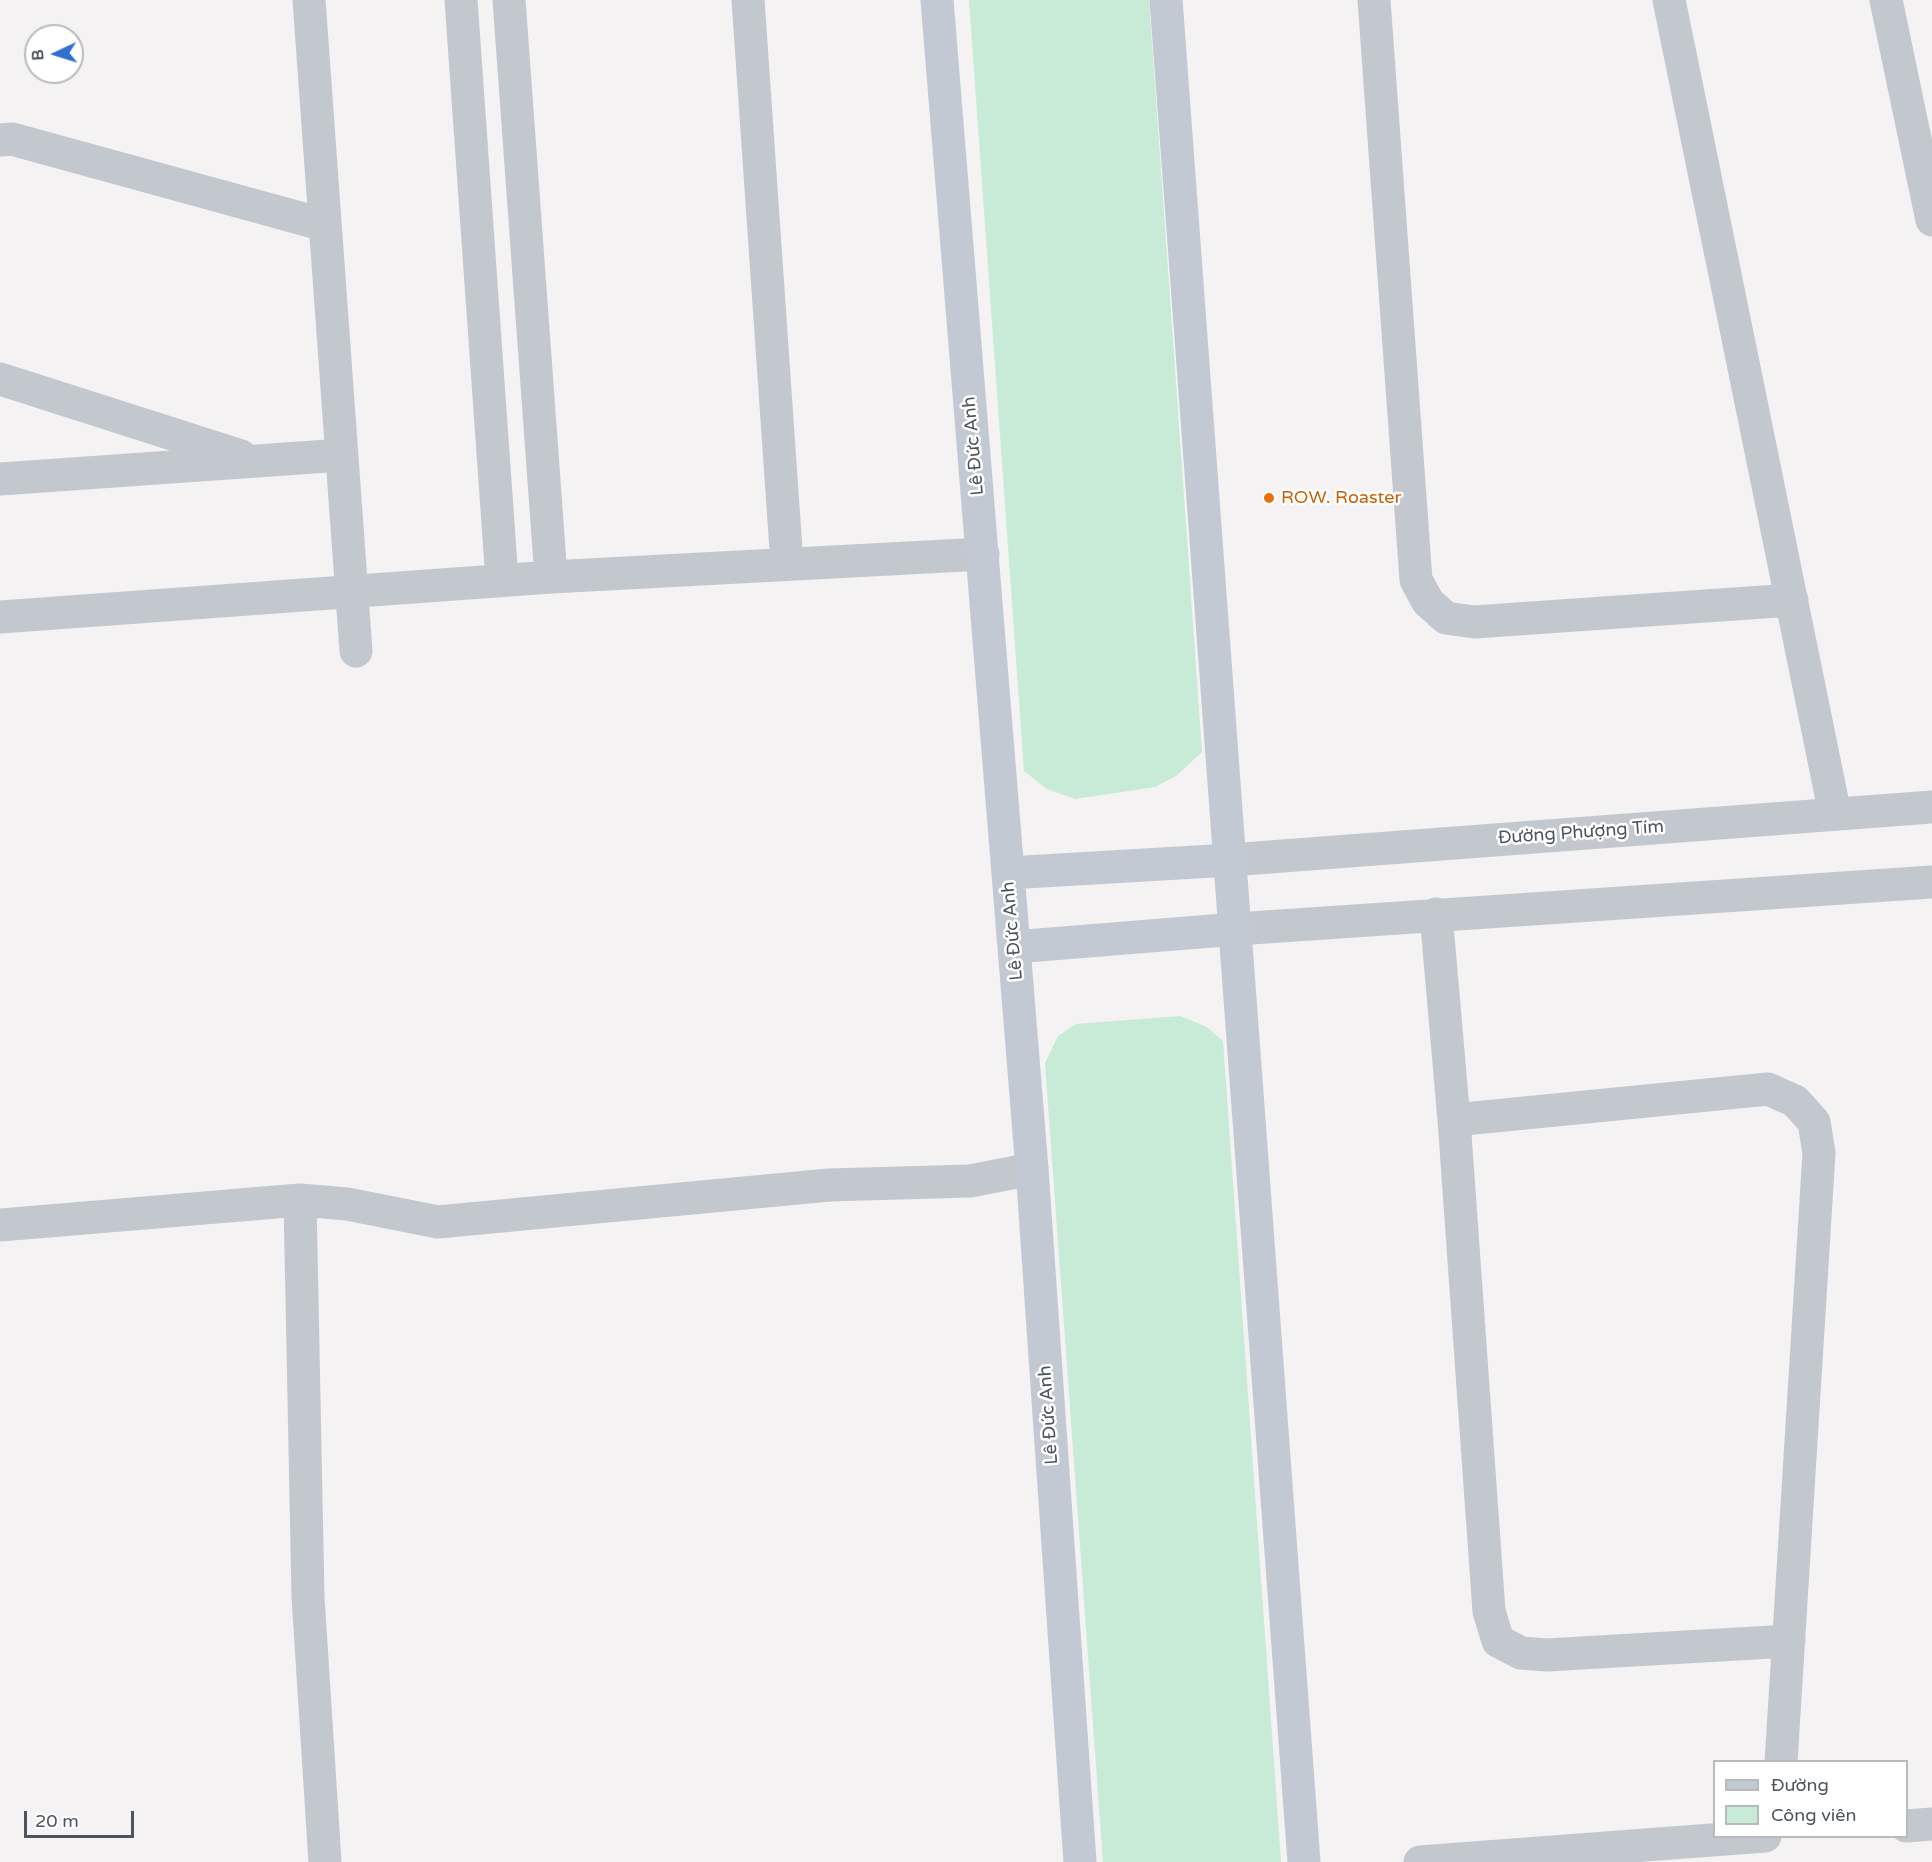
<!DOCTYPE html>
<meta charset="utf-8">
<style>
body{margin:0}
#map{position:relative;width:1932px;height:1862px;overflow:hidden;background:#f4f2f2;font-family:"Varela Round",sans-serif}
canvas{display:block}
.legend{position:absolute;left:1713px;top:1760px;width:195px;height:78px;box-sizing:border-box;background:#fff;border:2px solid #b7bbbe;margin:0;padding:8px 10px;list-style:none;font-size:18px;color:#4c545d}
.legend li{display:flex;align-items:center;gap:12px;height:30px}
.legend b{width:30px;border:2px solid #b7bbbe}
.north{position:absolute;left:24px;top:24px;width:60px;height:60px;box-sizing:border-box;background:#fff;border:2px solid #b7bbbe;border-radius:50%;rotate:266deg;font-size:16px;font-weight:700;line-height:24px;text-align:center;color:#4c545d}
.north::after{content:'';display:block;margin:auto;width:21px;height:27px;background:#3170cf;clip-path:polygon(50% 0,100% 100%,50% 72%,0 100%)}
.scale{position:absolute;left:24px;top:1811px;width:110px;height:27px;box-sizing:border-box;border:3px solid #4c545d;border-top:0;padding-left:8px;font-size:18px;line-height:21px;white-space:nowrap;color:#4c545d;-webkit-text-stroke:4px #fff;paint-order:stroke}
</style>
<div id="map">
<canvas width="1932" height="1862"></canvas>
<ul class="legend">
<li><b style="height:8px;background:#c2c9d3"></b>Đường</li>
<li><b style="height:16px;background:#c7ebd6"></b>Công viên</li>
</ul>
<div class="north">B</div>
<div class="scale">20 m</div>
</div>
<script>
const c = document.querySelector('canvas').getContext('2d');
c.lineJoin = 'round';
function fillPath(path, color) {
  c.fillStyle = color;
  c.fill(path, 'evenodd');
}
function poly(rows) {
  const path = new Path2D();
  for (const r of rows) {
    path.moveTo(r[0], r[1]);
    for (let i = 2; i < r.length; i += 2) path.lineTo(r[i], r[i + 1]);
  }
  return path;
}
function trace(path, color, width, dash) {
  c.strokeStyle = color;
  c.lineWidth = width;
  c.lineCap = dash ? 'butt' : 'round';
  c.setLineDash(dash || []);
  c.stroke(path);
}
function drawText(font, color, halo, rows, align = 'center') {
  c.font = font + ' "Varela Round",sans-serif';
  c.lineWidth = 5;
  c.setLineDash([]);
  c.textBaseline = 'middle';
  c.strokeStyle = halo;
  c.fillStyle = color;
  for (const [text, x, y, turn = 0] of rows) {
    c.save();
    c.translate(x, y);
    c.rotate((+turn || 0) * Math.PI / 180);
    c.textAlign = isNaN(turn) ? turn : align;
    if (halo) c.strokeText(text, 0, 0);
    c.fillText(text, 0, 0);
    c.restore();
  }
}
fillPath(poly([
 [969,0,1149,0,1202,752,1176,776,1155,787,1075,799,1047,789,1024,771],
 [1180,1016,1207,1027,1223,1041,1281,1862,1103,1862,1045,1063,1058,1036,1076,1024]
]), '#c7ebd6');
trace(poly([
 [309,0,356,651],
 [461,0,502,580],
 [509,0,551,577],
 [748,0,787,564],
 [1374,0,1416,580,1428,602,1446,618,1474,622,1792,600],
 [1669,0,1835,814],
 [1886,0,1932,220],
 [0,140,12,139,325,225],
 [0,379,241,456],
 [0,479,342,455],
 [0,617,551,577,983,554],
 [1230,860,1932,807],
 [1436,914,1454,1120,1489,1611,1498,1641,1521,1653,1547,1655,1789,1641],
 [1236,929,1932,882],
 [1454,1120,1768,1089,1795,1101,1814,1122,1819,1153,1781,1762],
 [300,1200,308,1597,325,1862],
 [0,1225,300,1200,347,1204,438,1222,829,1185,970,1181,1032,1169],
 [1906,1826,1932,1824],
 [1420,1862,1765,1836]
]), '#c2c8ce', 33);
trace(poly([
 [937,0,1032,1169,1080,1862],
 [1166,0,1304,1862],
 [1008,873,1230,860],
 [1014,947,1236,929]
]), '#c2c9d3', 33);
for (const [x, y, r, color] of [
 [1269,498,6,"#e8710a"]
]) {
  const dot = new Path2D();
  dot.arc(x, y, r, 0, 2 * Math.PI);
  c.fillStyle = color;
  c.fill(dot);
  trace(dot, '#fff', 2);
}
drawText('18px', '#4c545d', '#fff', [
 ["Lê Đức Anh",974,446,-95],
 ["Đường Phượng Tím",1581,833,-4],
 ["Lê Đức Anh",1013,931,-95],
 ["Lê Đức Anh",1049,1415,-94]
]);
drawText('18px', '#c56008', '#fff', [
 ["ROW. Roaster",1281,498]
], 'left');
</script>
